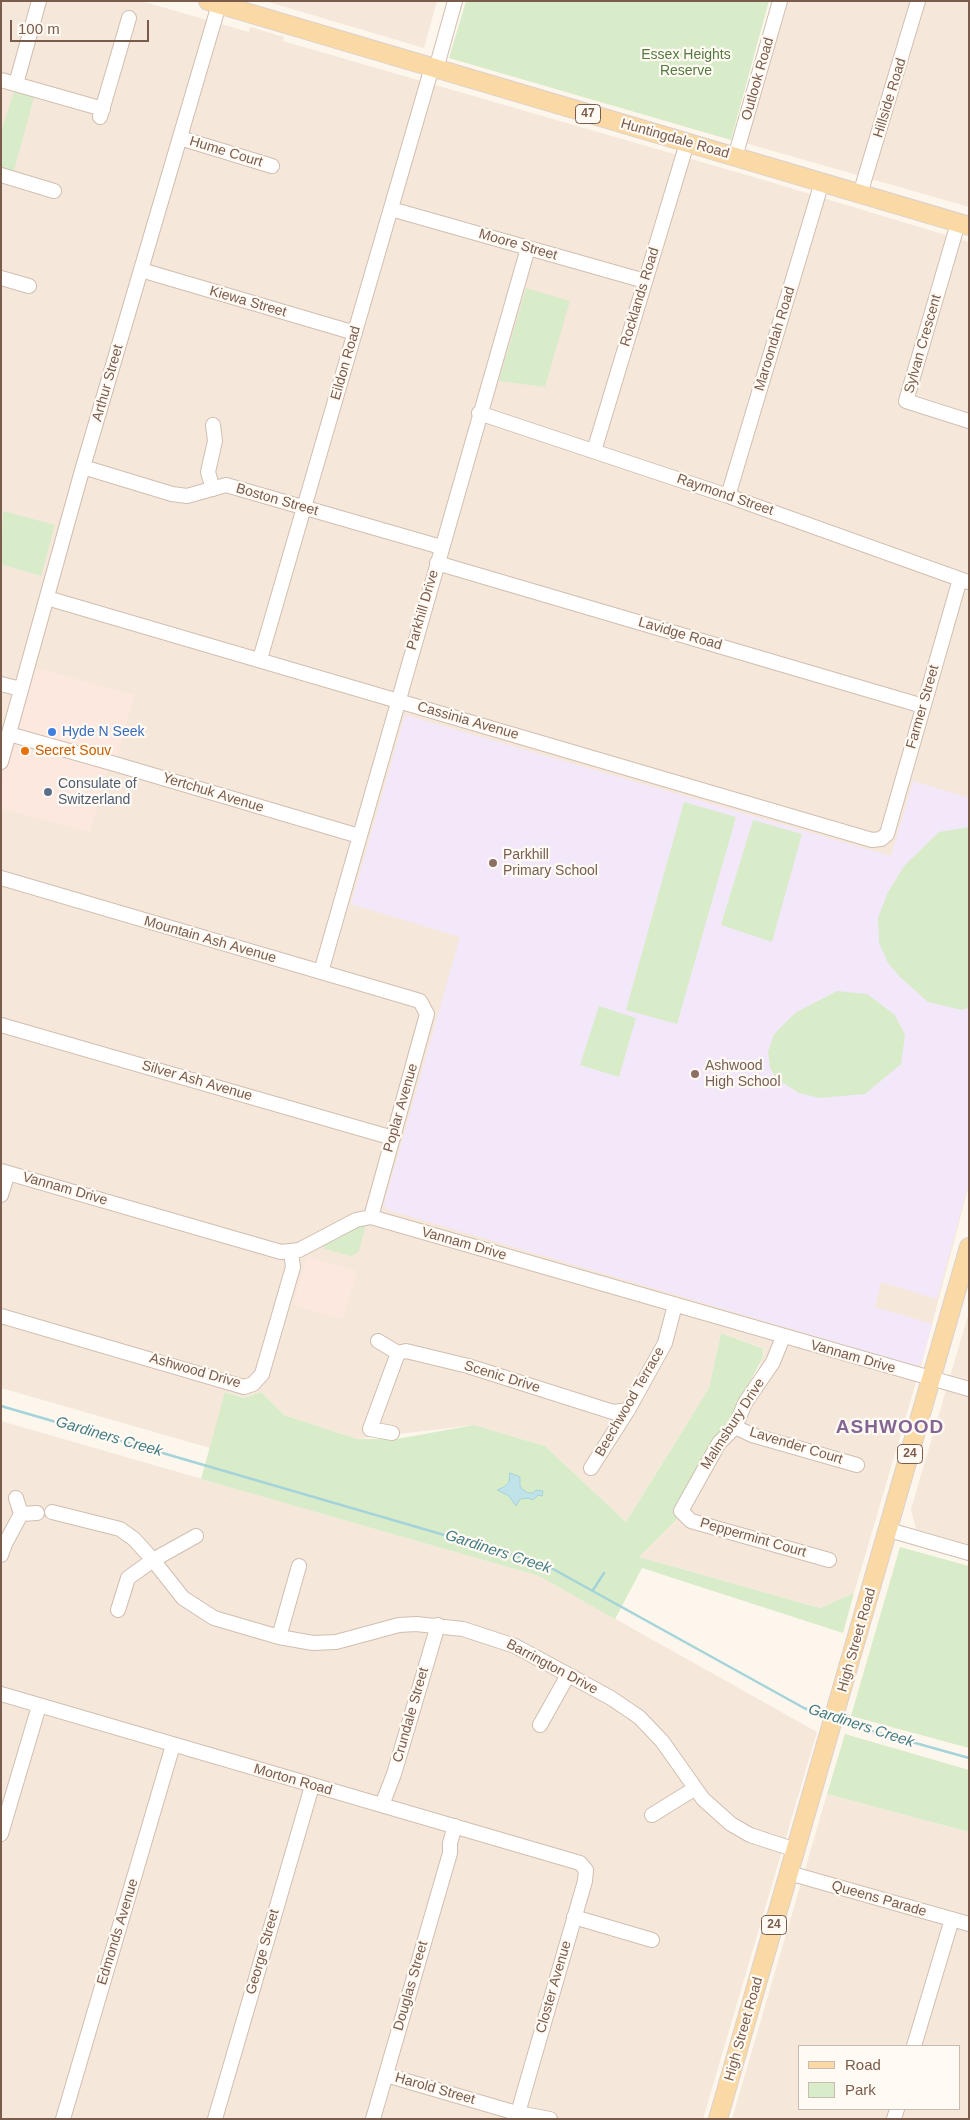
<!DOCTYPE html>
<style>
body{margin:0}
#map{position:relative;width:970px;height:2120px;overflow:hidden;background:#fdf6ec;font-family:Arial,sans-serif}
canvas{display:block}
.frame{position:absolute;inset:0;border:2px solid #7a5c4d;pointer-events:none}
.legend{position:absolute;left:798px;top:2045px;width:162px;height:65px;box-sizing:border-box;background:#fffaf3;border:1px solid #cabbb1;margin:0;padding:6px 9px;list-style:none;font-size:15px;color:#7a5c4d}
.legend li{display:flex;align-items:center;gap:10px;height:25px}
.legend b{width:25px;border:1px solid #cabbb1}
.scale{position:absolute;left:10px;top:20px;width:139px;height:22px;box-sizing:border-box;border:2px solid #7a5c4d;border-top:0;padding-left:6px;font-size:15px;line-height:18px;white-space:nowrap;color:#7a5c4d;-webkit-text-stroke:4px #fffaf3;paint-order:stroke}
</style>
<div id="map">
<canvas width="970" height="2120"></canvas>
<div class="frame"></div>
<ul class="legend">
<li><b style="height:6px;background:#fbd9a5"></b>Road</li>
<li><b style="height:14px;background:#d8ecc9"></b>Park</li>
</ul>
<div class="scale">100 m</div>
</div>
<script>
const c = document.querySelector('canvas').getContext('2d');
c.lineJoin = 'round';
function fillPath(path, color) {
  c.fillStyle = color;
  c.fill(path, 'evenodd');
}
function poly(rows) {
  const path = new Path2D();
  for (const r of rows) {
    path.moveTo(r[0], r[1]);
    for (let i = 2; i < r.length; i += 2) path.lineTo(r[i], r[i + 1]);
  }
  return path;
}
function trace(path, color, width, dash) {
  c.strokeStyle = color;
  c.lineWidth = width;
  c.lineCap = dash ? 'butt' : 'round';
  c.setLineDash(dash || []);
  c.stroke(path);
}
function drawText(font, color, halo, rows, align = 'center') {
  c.font = font + ' Arial,sans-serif';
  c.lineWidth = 4.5;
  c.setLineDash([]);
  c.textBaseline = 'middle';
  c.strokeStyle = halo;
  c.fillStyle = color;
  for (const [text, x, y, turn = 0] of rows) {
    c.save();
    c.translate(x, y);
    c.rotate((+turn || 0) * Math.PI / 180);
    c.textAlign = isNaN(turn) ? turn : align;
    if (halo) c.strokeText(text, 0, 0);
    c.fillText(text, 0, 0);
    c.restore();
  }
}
fillPath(poly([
 [1,1,141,1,249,32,250,27,284,37,283,41,757,178,969,242,969,1185,922,1362,854,1593,820,1608,639,1557,676,1520,759,1368,765,1349,721,1333,709,1388,626,1522,545,1446,474,1425,357,1439,284,1415,261,1392,244,1398,226,1392,210,1448,1,1388],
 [265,1,437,1,424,48],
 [786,1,969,1,969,207,745,143],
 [969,1312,969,1545,916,1529,911,1509],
 [1,1421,539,1576,817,1732,703,2119,1,2119],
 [827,1794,969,1832,969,2119,732,2119],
 [799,2046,959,2046,959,2109,799,2109]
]), '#f5e8da');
fillPath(poly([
 [31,667,134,695,115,768,108,766,90,832,1,808,1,784],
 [307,1257,357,1271,343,1319,293,1305]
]), '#fde8e0');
fillPath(poly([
 [405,715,891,856,913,781,969,798,969,1182,937,1299,881,1282,875,1307,932,1324,922,1362,917,1366,388,1210,384,1205,460,937,351,904]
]), '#f3e8fa');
fillPath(poly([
 [466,1,769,1,731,140,449,58],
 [14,92,34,97,14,171,1,167,1,131],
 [526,288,570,301,545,387,499,381],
 [3,511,55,525,41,576,1,564],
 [684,802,736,817,677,1024,626,1010],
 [753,820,802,834,772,942,721,925],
 [969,827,969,1008,962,1010,928,1002,899,976,888,963,879,943,878,918,887,894,904,866,939,832],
 [837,991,867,994,895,1015,905,1035,901,1064,865,1094,820,1098,799,1093,777,1079,770,1068,768,1052,774,1034,795,1013],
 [599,1006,636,1018,619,1077,580,1065],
 [366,1224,359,1251,355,1254,351,1256,325,1249,322,1244,357,1225],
 [721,1333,764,1349,762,1359,676,1520,639,1557,820,1608,854,1593,843,1633,642,1568,615,1619,539,1576,201,1479,225,1392,244,1398,261,1392,284,1415,357,1439,397,1439,474,1425,545,1446,626,1522,709,1388],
 [900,1547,969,1566,969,1748,851,1716],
 [845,1734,969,1770,969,1832,827,1794]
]), '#d8ecc9');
const water = poly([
 [510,1473,520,1477,520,1486,522,1489,528,1493,533,1493,536,1490,543,1491,542,1496,538,1495,533,1500,528,1498,520,1499,516,1506,509,1496,497,1490,504,1487,509,1482,510,1473]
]);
fillPath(water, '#bfe3e8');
trace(water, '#a5d3da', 1);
trace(poly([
 [1,1406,544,1564,804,1708,828,1718],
 [593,1590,604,1573],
 [840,1722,969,1758]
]), '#a5d3da', 2.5);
const minor = poly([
 [436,69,455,1],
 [1,80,103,109],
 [16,84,39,1],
 [100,117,129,18],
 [180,138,272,166],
 [735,157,780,1],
 [1,175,54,191],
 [860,194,918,1],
 [391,209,645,281],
 [958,223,906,401,969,421],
 [141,270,355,333],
 [1,278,29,286],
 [479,413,728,496,968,582],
 [594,451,687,143],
 [83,467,172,494,187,496,226,485,441,547],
 [213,489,208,472,215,441,213,425],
 [728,496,822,182],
 [437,563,923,706],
 [47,598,872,840,881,839,887,834,960,579],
 [260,659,432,67],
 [1,684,21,689],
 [9,734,115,764,359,836],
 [1,762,83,467,220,1],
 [1,878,420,1001,427,1014,371,1217],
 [321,972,528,248],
 [1,1025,393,1138],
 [1,1171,281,1252,299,1250,356,1220,371,1217,969,1389],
 [1,1195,8,1173],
 [1,1316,244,1387,253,1384,262,1374,293,1267,291,1252],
 [783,1337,773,1362,745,1403,735,1427,719,1443,681,1511,691,1521,829,1560],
 [378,1341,398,1353,406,1351,468,1366,613,1412,628,1410],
 [735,1427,752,1435,857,1465],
 [392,1433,370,1429,398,1353],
 [591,1468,628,1410,665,1343,675,1305],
 [52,1512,120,1529,134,1539,153,1560,183,1598,214,1618,279,1637,313,1643,336,1642,399,1625,416,1624,463,1629,515,1646,611,1698,639,1717,662,1741,703,1799,731,1824,750,1835,796,1850],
 [21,1514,37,1513],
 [889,1530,969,1553],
 [1,1555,5,1544,21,1514,16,1498],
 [118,1610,128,1578,153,1560,196,1536],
 [279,1637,299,1566],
 [1,1694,580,1863,586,1870,585,1881,520,2106],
 [540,1725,568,1675],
 [382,1805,394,1774,438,1625],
 [652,1815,694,1789],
 [1,1834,39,1706],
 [789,1873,969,1924],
 [574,1917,652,1940],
 [914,2046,952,1919],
 [386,2075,513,2112],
 [523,2114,550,2119],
 [63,2119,173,1745],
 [215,2119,312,1786],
 [373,2119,450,1853,450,1843,455,1826],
 [894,2119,897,2109]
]);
const major = poly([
 [208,1,969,226],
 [718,2119,969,1247]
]);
trace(minor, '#d1beb0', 16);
trace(major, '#dad1cd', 20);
trace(minor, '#fff', 14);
trace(major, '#fbd9a5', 18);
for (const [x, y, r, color] of [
 [52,732,5,"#3f7fe0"],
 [25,751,5,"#e8710a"],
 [48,792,5,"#5c6f8a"],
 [493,863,5,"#8d6e63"],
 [695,1074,5,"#8d6e63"]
]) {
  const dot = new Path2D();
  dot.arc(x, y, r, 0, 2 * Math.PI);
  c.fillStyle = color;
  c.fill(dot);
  trace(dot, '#fffaf3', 2);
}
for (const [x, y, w] of [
 [588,114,25],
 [910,1454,25],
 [774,1925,25]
]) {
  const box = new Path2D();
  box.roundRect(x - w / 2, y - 9.5, w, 19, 4);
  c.fillStyle = '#fffaf3';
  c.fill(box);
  trace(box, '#7a5c4d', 1);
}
drawText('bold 12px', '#7a5c4d', null, [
 ["47",588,114],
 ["24",910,1454],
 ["24",774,1925]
]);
drawText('14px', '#537a41', '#fffaf3', [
 ["Essex Heights",686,55],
 ["Reserve",686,71]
]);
drawText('14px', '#7a5c4d', '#fffaf3', [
 ["Outlook Road",758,79,-74],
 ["Hillside Road",890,98,-73],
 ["Huntingdale Road",675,139,16],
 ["Hume Court",226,152,17],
 ["Moore Street",518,245,16],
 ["Rocklands Road",640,297,-73],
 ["Kiewa Street",248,302,16],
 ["Maroondah Road",775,339,-73],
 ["Sylvan Crescent",923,344,-74],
 ["Eildon Road",346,363,-74],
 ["Arthur Street",108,383,-74],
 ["Raymond Street",725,495,19],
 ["Boston Street",277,500,16],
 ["Parkhill Drive",423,610,-74],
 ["Lavidge Road",680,634,16],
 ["Farmer Street",923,707,-74],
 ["Cassinia Avenue",468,721,16],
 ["Yertchuk Avenue",213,793,17],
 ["Mountain Ash Avenue",210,940,16],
 ["Silver Ash Avenue",197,1081,16],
 ["Poplar Avenue",401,1108,-74],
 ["Vannam Drive",65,1189,16],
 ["Vannam Drive",464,1244,16],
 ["Vannam Drive",853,1357,16],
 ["Ashwood Drive",195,1371,16],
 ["Scenic Drive",502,1377,17],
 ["Beechwood Terrace",630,1402,-60],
 ["Malmsbury Drive",733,1424,-57],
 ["Lavender Court",796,1446,17],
 ["Peppermint Court",753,1538,16],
 ["High Street Road",857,1640,-74],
 ["Barrington Drive",552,1667,28],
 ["Crundale Street",411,1715,-74],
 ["Morton Road",293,1780,16],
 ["Queens Parade",879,1899,16],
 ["Edmonds Avenue",118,1932,-73],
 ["George Street",263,1952,-74],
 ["Douglas Street",411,1986,-74],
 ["Closter Avenue",554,1987,-74],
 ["High Street Road",744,2029,-74],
 ["Harold Street",435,2089,16]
]);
drawText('14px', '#366cbe', '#fffaf3', [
 ["Hyde N Seek",62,732]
], 'left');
drawText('14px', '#c56008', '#fffaf3', [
 ["Secret Souv",35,751]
], 'left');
drawText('14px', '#4e5e75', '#fffaf3', [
 ["Consulate of",58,784],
 ["Switzerland",58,800]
], 'left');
drawText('14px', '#785e54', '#fffaf3', [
 ["Parkhill",503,855],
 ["Primary School",503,871],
 ["Ashwood",705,1066],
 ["High School",705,1082]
], 'left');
drawText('italic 15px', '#437c86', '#fffaf3', [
 ["Gardiners Creek",109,1437,16],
 ["Gardiners Creek",498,1552,18],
 ["Gardiners Creek",861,1726,18]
]);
c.letterSpacing = '1px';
drawText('bold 19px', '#846695', '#fffaf3', [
 ["ASHWOOD",890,1428]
]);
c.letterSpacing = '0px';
</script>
